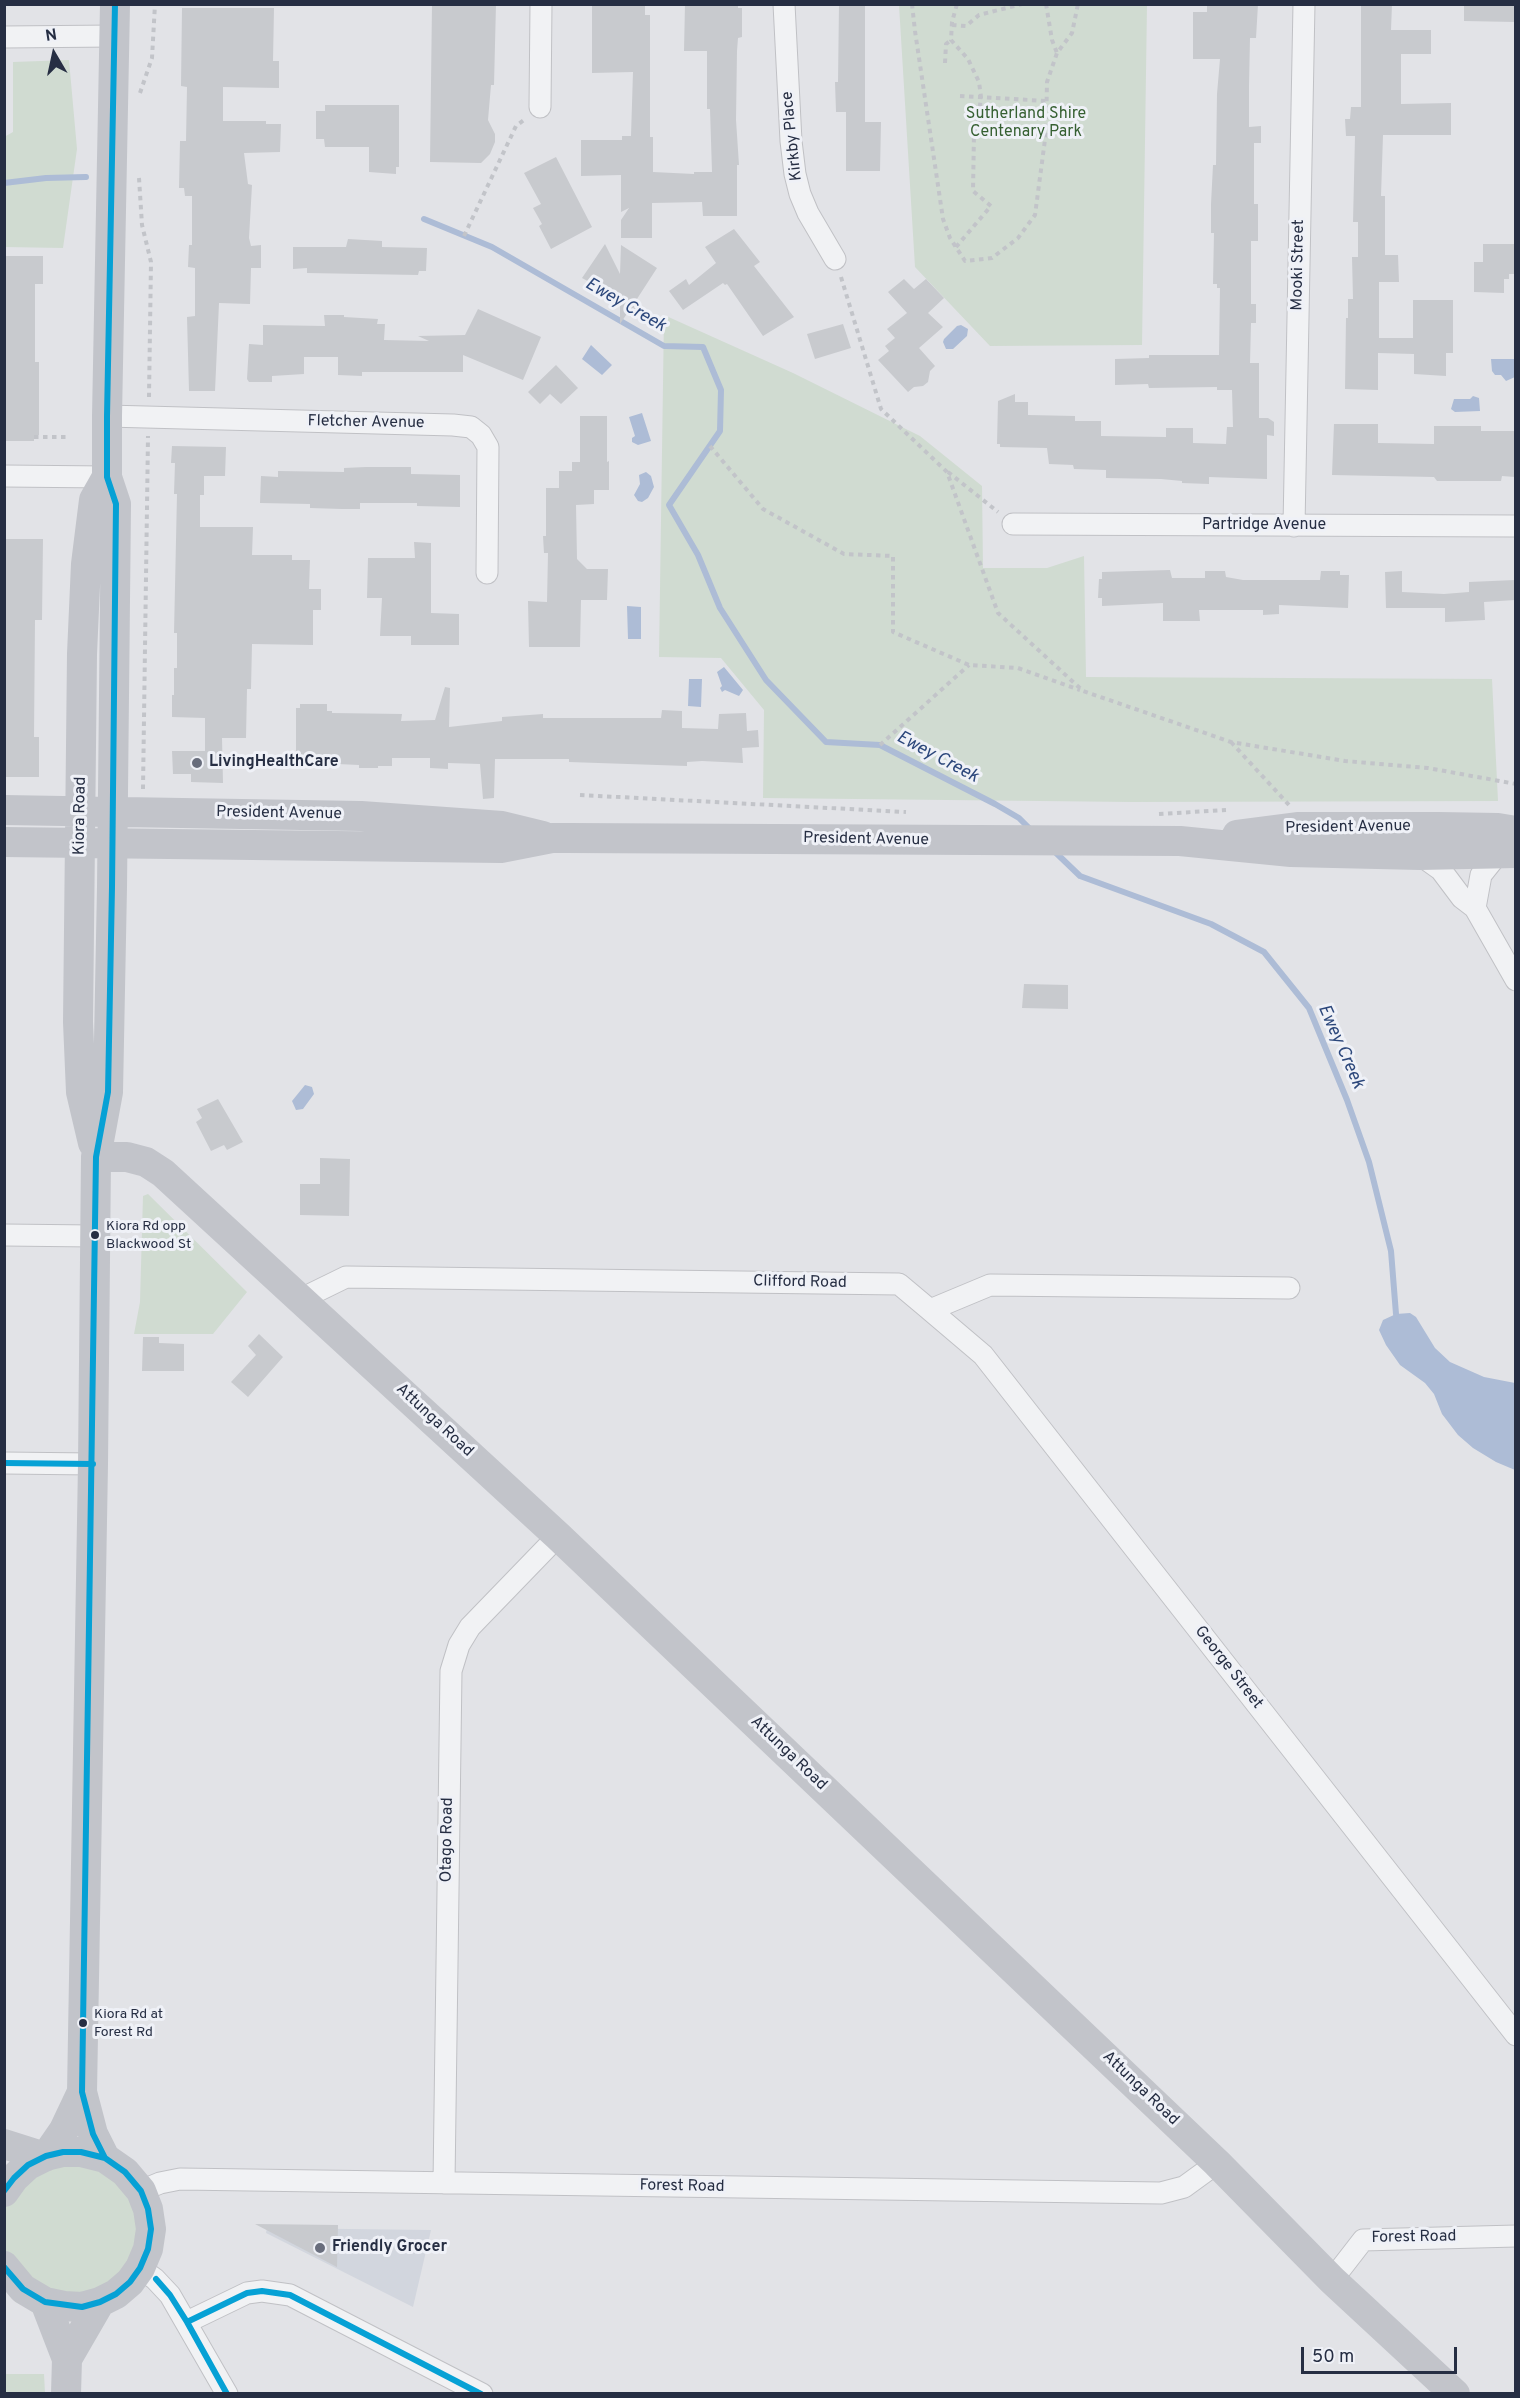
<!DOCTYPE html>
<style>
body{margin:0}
#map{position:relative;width:1520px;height:2398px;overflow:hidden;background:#e2e3e7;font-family:Overpass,sans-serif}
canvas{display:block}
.frame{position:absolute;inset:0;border:6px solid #262e43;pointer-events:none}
.north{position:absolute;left:24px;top:24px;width:60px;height:60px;-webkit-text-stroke:4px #eff1f7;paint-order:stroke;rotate:351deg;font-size:16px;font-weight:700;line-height:24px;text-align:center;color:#262e43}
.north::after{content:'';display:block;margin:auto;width:21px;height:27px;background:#262e43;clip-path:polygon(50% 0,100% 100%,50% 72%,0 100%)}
.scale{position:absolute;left:1301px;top:2347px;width:156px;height:27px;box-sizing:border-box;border:3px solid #262e43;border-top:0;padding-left:8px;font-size:18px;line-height:21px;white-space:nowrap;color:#262e43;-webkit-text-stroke:4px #eff1f7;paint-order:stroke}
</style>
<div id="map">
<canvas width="1520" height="2398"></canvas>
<div class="frame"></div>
<div class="north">N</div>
<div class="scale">50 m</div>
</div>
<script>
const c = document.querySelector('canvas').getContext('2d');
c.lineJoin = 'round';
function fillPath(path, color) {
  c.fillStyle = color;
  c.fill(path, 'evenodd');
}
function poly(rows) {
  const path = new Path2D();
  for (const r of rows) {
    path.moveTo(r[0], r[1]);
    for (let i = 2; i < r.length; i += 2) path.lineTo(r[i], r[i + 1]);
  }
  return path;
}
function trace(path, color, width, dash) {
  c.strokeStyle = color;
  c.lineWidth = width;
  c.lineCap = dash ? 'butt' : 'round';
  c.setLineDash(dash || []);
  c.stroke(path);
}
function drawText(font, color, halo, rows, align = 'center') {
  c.font = font + ' Overpass,sans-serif';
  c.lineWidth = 6;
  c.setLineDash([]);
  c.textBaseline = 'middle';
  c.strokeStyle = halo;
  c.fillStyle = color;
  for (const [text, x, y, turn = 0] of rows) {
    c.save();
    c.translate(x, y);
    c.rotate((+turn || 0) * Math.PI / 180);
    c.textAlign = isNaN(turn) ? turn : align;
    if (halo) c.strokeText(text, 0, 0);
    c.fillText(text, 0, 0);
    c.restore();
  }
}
fillPath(poly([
 [267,2228,431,2230,413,2307,266,2233]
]), '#d2d6de');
fillPath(poly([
 [899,5,1147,5,1142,345,990,346,915,267],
 [69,60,77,149,63,248,5,247,4,137,13,132,13,62],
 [664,315,793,373,920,436,982,486,983,568,1047,568,1084,556,1086,677,1492,679,1498,801,1132,802,763,798,764,710,721,658,659,657],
 [148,1194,247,1292,213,1334,134,1334,140,1302,143,1196],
 [46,2156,125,2172,148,2249,82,2307,5,2266,5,2192],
 [5,2374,44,2374,45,2393,5,2393]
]), '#d0dbd1');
fillPath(poly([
 [961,325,968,329,967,336,953,349,946,349,943,342,944,339,957,326],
 [591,345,612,365,602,375,582,359],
 [1491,359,1515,359,1515,377,1506,381,1501,375,1495,375,1492,371],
 [1473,396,1479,398,1480,411,1455,412,1451,409,1454,399,1470,399],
 [642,413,651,441,638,445,632,442,632,438,635,436,629,417],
 [646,472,651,476,654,487,648,498,642,502,638,501,634,495,640,484,639,475],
 [627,606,641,607,641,639,628,639],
 [724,667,743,690,739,696,725,690,722,692,720,688,722,686,717,672],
 [689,679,702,679,701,707,688,706],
 [305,1085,312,1087,314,1094,303,1109,296,1110,292,1101],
 [1410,1313,1416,1317,1435,1348,1450,1362,1484,1377,1515,1383,1515,1470,1496,1462,1473,1448,1458,1435,1442,1414,1434,1394,1425,1383,1400,1365,1386,1345,1379,1330,1383,1320,1396,1314]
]), '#adbcd6');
trace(poly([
 [4,183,46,178,86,177],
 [424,219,492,247,664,346,703,347,721,390,720,431,669,505,698,555,720,608,766,680,826,742,880,745,995,804,1019,818,1032,831],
 [1053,850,1080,876,1211,924,1264,952,1309,1008,1347,1100,1369,1162,1391,1251,1396,1314]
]), '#adbcd6', 6);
fillPath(poly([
 [432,4,496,4,494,85,491,85,488,120,495,134,495,142,490,154,481,163,430,162],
 [592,4,645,4,645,15,650,15,650,137,653,137,653,172,694,174,694,172,712,172,710,109,707,109,707,51,684,51,685,4,738,4,738,8,742,8,742,37,738,38,737,51,736,120,739,165,737,165,737,216,703,216,702,202,652,203,652,238,621,238,621,220,629,208,621,212,621,175,581,176,581,140,622,140,622,136,631,136,633,72,592,73],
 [839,4,865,4,865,122,881,122,880,171,846,171,846,112,836,112,835,82,838,82],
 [1207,4,1258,4,1256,38,1250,38,1249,86,1249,127,1261,126,1261,143,1254,143,1254,204,1258,204,1258,241,1251,241,1251,304,1256,304,1256,323,1251,323,1250,363,1259,363,1259,418,1268,418,1274,422,1274,436,1267,435,1267,479,1209,477,1209,484,1182,483,1182,481,1161,479,1106,478,1106,470,1074,469,1073,465,1049,464,1047,448,1000,447,1000,444,997,444,998,401,1015,394,1015,402,1028,402,1028,415,1075,416,1075,421,1101,421,1101,436,1166,437,1166,428,1193,428,1193,443,1226,444,1227,427,1233,427,1232,390,1217,390,1217,387,1149,388,1148,384,1115,385,1115,359,1149,358,1149,355,1219,355,1220,288,1217,288,1217,284,1213,284,1214,233,1211,233,1211,204,1213,165,1216,165,1217,94,1220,59,1193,59,1193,12,1207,12],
 [1361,4,1392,4,1391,30,1431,30,1431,54,1401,54,1401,104,1451,103,1451,135,1383,135,1381,196,1385,196,1385,255,1398,255,1399,282,1379,282,1379,338,1413,338,1413,300,1453,300,1453,353,1446,353,1446,376,1414,374,1414,354,1378,353,1378,390,1345,389,1346,318,1348,318,1348,299,1353,299,1352,257,1358,257,1358,222,1353,222,1355,136,1346,136,1345,119,1350,119,1351,107,1361,107],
 [1464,4,1515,4,1515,22,1464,21],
 [182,8,274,8,273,61,279,61,279,88,223,87,223,121,266,121,266,124,281,124,280,152,244,153,248,184,252,185,249,238,251,246,261,245,261,268,251,268,250,304,219,303,215,391,189,391,187,317,195,316,195,268,188,267,189,245,192,245,192,196,185,196,184,188,179,188,180,141,186,141,187,87,181,86],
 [325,105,399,105,399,167,396,167,396,174,369,172,369,147,325,147,324,139,316,139,316,111,325,111],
 [556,157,592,227,551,249,539,226,542,224,533,208,541,204,524,173],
 [734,229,760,262,754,266,794,317,763,336,727,284,725,285,723,283,683,310,669,291,686,279,689,285,716,263,705,247],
 [348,239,382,241,382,247,427,248,426,271,419,271,418,275,307,273,307,268,293,269,293,247,346,247],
 [605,244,620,274,621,245,657,268,635,302,642,316,630,309,620,324,620,303,608,296,610,293,582,278],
 [1483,244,1515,244,1515,274,1509,274,1509,279,1504,279,1504,293,1474,292,1474,262,1483,262],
 [4,256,43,256,43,284,35,284,35,362,39,362,39,435,34,435,34,441,4,441],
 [904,279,914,289,926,279,944,298,928,313,943,327,919,348,935,366,930,371,928,382,923,386,914,387,908,392,878,360,889,351,885,346,895,338,887,329,907,313,888,292],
 [478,309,541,337,523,380,463,355,463,372,362,372,362,376,338,375,338,357,304,357,304,374,272,376,272,382,249,382,247,379,249,344,263,345,263,325,325,326,324,315,344,315,344,317,378,319,377,324,385,324,384,340,429,341,418,336,465,335],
 [843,324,851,348,815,359,807,334],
 [556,365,578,388,561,404,550,394,540,404,528,392],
 [580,416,607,416,607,462,609,461,609,490,594,490,594,504,576,505,577,559,587,569,608,569,607,600,581,600,580,647,529,647,528,601,547,602,548,553,544,553,543,536,546,536,546,488,559,488,559,471,572,471,572,462,580,462],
 [1334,424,1378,424,1378,443,1434,444,1434,426,1481,426,1481,431,1515,431,1515,477,1502,476,1501,481,1437,481,1434,477,1332,475],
 [172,446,226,447,225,476,204,476,204,495,200,495,200,527,253,527,252,555,292,555,292,560,310,560,309,589,321,589,321,610,313,610,313,645,252,644,251,689,247,689,246,738,222,738,223,783,191,782,191,774,173,774,172,751,205,751,205,718,172,717,172,695,174,695,174,668,177,668,177,633,174,633,177,494,174,494,175,463,171,463],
 [366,467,411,467,411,474,460,475,460,507,417,506,417,503,360,503,360,509,342,509,310,508,310,504,260,503,261,476,278,477,278,471,344,472,344,468],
 [4,539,43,539,42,620,35,620,34,737,39,737,39,777,4,777],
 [414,542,431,543,431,613,459,614,459,645,411,645,411,636,380,636,382,598,367,598,368,558,415,558],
 [1170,570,1172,578,1205,578,1205,571,1225,571,1226,577,1243,580,1320,580,1321,571,1340,571,1340,575,1349,575,1348,608,1279,605,1279,614,1263,615,1263,610,1199,610,1200,621,1163,621,1163,603,1102,606,1102,598,1098,598,1099,579,1102,579,1102,572],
 [1402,571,1402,592,1444,594,1469,592,1469,582,1515,580,1515,600,1484,602,1485,620,1445,622,1445,608,1386,608,1385,572],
 [445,687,450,688,449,727,502,721,502,717,543,714,543,718,661,718,662,710,682,711,682,728,718,729,719,714,746,713,747,731,758,730,759,747,742,748,743,763,702,761,687,762,687,766,569,762,569,759,495,759,494,798,483,799,480,764,448,763,448,769,430,768,430,758,392,758,392,766,378,766,378,768,359,768,359,765,316,763,316,765,296,765,296,708,300,708,300,704,327,704,327,711,332,711,332,713,402,714,401,721,435,720],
 [1024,984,1068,985,1068,1009,1022,1008],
 [218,1099,243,1142,227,1150,224,1145,211,1151,196,1122,202,1118,197,1109],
 [320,1158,350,1159,349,1216,300,1215,300,1184,320,1184],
 [259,1334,283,1357,248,1397,231,1382,256,1355,248,1346],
 [143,1337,159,1337,159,1343,184,1344,184,1371,142,1371],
 [255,2224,338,2225,337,2267]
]), '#c8cace');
const street = poly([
 [784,4,791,141,795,174,800,194,808,213,835,259],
 [4,37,115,36],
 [540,107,541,4],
 [107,416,453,425,471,427,481,435,488,447,487,573],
 [4,476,107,477],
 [1013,524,1516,526],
 [1294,526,1304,4],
 [1420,855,1441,870,1462,898,1475,908,1516,980],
 [1475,908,1481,875,1497,855],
 [4,1235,94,1236],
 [301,1299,346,1277,899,1284,930,1310,990,1285,1289,1288],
 [930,1310,983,1355,1516,2035],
 [4,1463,93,1464],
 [444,2183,451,1671,459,1645,470,1627,558,1536],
 [141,2191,160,2183,180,2179,1161,2193,1184,2187,1217,2163],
 [140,2268,155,2279,170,2295,227,2394],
 [1332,2280,1363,2240,1516,2236],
 [187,2322,247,2293,262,2291,290,2295,482,2394]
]);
trace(street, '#c0c1c5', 23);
trace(poly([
 [912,4,915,31,943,219,950,238,965,261,992,258,1018,238,1035,215,1046,132,1047,82,1057,53,1072,33,1078,4],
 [1046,4,1052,40,1057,53],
 [952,25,966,26,979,15,1022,4],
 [945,63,946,44,951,40],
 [140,93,152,58,155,4],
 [960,96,1047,101],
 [139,178,142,225,151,262,149,397],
 [464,236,516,126,524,120],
 [956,247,991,206,973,191,974,133,978,121,981,97,979,82,968,59,951,40,952,22,957,4],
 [841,277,881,409,947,472,998,613,1083,691,1231,742,1345,761,1428,768,1516,784],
 [34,437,70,437],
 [710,446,763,509,844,554,893,556,893,632,969,665,1018,668,1080,690],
 [948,472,998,512],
 [1231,742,1289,805],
 [880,745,969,665],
 [143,789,148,436],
 [580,795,906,812],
 [1159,814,1226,810]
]), '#c2c4c9', 4, [4.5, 4.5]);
trace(street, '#f1f2f4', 21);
trace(poly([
 [4,810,361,816,502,826,543,836],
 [1237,835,1299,827,1439,827,1498,828,1516,831],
 [4,842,501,848,552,838,568,838,1180,841,1291,852,1420,855,1516,853],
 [93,1143,81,1092,78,1022,82,654,86,564,94,500,107,477],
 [96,1157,127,1157,146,1162,163,1173,558,1536,1217,2163,1332,2280,1455,2394],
 [4,2144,45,2157],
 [46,2156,64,2130,82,2092],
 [105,2158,93,2134,82,2092,93,1464,96,1157,108,1092,112,887,116,504,107,477,107,416,115,4],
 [4,2192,14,2178,28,2165,46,2156,63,2152,81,2152,105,2158,125,2172,141,2191,148,2209,151,2229,148,2249,140,2268,130,2282,116,2294,100,2302,82,2307,64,2306,45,2302,23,2289,4,2266],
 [45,2302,67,2359,66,2394],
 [67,2359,100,2302]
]), '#c2c4ca', 30);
trace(poly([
 [4,1463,93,1464],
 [105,2158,93,2134,82,2092,96,1157,108,1092,112,887,116,504,107,477,107,416,115,4],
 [4,2191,14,2178,28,2165,46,2156,63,2152,81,2152,105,2158,125,2172,141,2191,148,2209,151,2229,148,2249,140,2268,130,2282,116,2294,100,2302,82,2307,45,2302,23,2289,4,2267],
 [156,2279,170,2295,187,2322,227,2394],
 [187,2322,247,2293,262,2291,290,2295,481,2394]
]), '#06a1d5', 6);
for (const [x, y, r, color] of [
 [197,763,6,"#686d7c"],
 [95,1235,5,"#262e43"],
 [83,2023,5,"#262e43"],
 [320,2248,6,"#686d7c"]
]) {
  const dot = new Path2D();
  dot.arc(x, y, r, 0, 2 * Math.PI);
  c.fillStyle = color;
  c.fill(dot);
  trace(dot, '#eff1f7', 2);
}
drawText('14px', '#262e43', '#eff1f7', [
 ["Kiora Rd opp",106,1227],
 ["Blackwood St",106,1245],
 ["Kiora Rd at",94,2015],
 ["Forest Rd",94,2033]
], 'left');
drawText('16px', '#366032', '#eff1f7', [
 ["Sutherland Shire",1026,115],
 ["Centenary Park",1026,133]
]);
drawText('16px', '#262e43', '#eff1f7', [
 ["Kirkby Place",793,136,-96],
 ["Mooki Street",1299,265,-89],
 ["Fletcher Avenue",366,423,1],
 ["Partridge Avenue",1264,526],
 ["President Avenue",279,814,1],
 ["Kiora Road",81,816,-89],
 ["President Avenue",1348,828,-1],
 ["President Avenue",866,840,1],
 ["Clifford Road",800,1283,1],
 ["Attunga Road",434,1421,43],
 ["George Street",1228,1668,52],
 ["Attunga Road",788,1754,44],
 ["Otago Road",448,1840,-89],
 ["Attunga Road",1140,2089,44],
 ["Forest Road",682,2187,1],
 ["Forest Road",1414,2238,-1]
]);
drawText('bold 16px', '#262e43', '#eff1f7', [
 ["LivingHealthCare",209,763],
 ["Friendly Grocer",332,2248]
], 'left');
drawText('italic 18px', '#2c477b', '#eff1f7', [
 ["Ewey Creek",625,306,30],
 ["Ewey Creek",937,758,28],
 ["Ewey Creek",1340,1047,66]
]);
</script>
